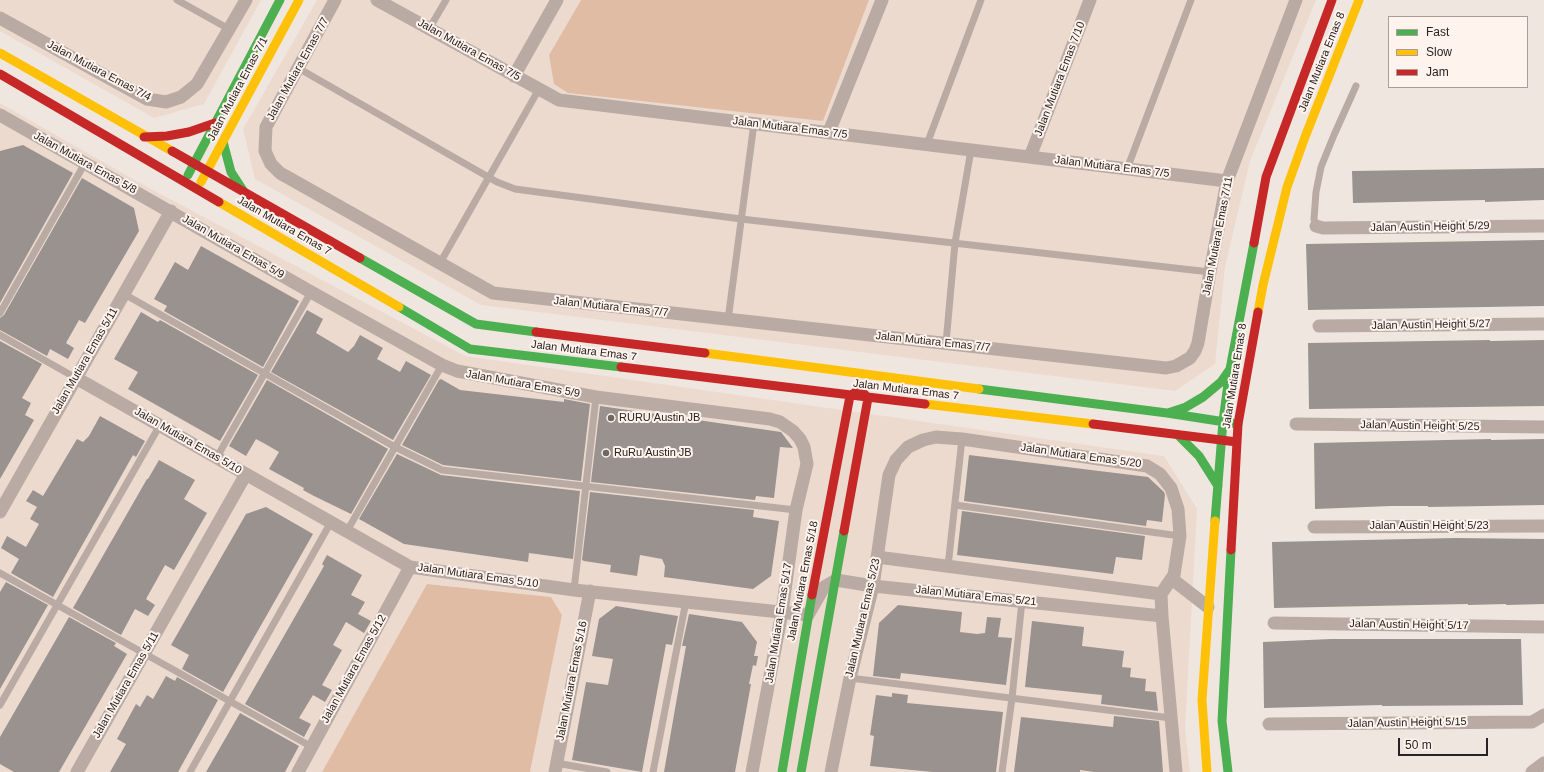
<!DOCTYPE html>
<style>
body{margin:0}
#map{position:relative;width:1544px;height:772px;overflow:hidden;background:#f0e6e0;font-family:Helvetica,sans-serif}
canvas{display:block}
.legend{position:absolute;left:1388px;top:16px;width:140px;height:72px;box-sizing:border-box;background:#fef3ed;border:1px solid #a99f9a;margin:0;padding:5px 7px;list-style:none;font-size:12px;color:#29221e}
.legend li{display:flex;align-items:center;gap:8px;height:20px}
.legend b{width:20px;border:1px solid #a99f9a}
.scale{position:absolute;left:1398px;top:738px;width:90px;height:18px;box-sizing:border-box;border:2px solid #29221e;border-top:0;padding-left:5px;font-size:12px;line-height:14px;white-space:nowrap;color:#29221e;-webkit-text-stroke:3px #fef3ed;paint-order:stroke}
</style>
<div id="map">
<canvas width="1544" height="772"></canvas>
<ul class="legend">
<li><b style="height:5px;background:#4caf50"></b>Fast</li>
<li><b style="height:5px;background:#ffc107"></b>Slow</li>
<li><b style="height:5px;background:#c62828"></b>Jam</li>
</ul>
<div class="scale">50 m</div>
</div>
<script>
const c = document.querySelector('canvas').getContext('2d');
c.lineJoin = 'round';
function fillPath(path, color) {
  c.fillStyle = color;
  c.fill(path, 'evenodd');
}
function poly(rows) {
  const path = new Path2D();
  for (const r of rows) {
    path.moveTo(r[0], r[1]);
    for (let i = 2; i < r.length; i += 2) path.lineTo(r[i], r[i + 1]);
  }
  return path;
}
function trace(path, color, width, dash) {
  c.strokeStyle = color;
  c.lineWidth = width;
  c.lineCap = dash ? 'butt' : 'round';
  c.setLineDash(dash || []);
  c.stroke(path);
}
function drawText(font, color, halo, rows, align = 'center') {
  c.font = font + ' Helvetica,sans-serif';
  c.lineWidth = 4;
  c.setLineDash([]);
  c.textBaseline = 'middle';
  c.strokeStyle = halo;
  c.fillStyle = color;
  for (const [text, x, y, turn = 0] of rows) {
    c.save();
    c.translate(x, y);
    c.rotate((+turn || 0) * Math.PI / 180);
    c.textAlign = isNaN(turn) ? turn : align;
    if (halo) c.strokeText(text, 0, 0);
    c.fillText(text, 0, 0);
    c.restore();
  }
}
fillPath(poly([
 [0,0,261,0,204,104,154,118,0,31],
 [317,0,581,0,549,55,823,121,869,0,1316,0,1250,161,1225,267,1215,364,1175,391,481,305,255,179,243,129],
 [0,103,138,182,465,356,1164,456,1197,509,1185,728,1190,772,530,772,562,615,551,597,428,584,322,772,0,772]
]), '#ecdacf');
fillPath(poly([
 [581,0,869,0,823,121,568,93,554,84,549,55],
 [427,584,551,597,562,615,530,772,322,772]
]), '#e1bca5');
fillPath(poly([
 [23,145,73,173,0,303,0,151],
 [1544,168,1544,200,1485,202,1485,200,1353,203,1352,171],
 [82,178,134,208,139,231,85,323,79,320,66,343,74,348,68,359,50,349,47,356,0,330,0,318,4,315],
 [1544,240,1544,306,1308,310,1306,244],
 [201,246,299,301,263,367,164,311,167,306,154,299,175,262,188,270],
 [307,310,323,319,316,333,348,352,354,346,360,335,383,348,377,359,400,372,406,361,431,375,393,440,271,372],
 [141,312,158,322,160,320,258,375,220,441,128,389,138,372,114,359],
 [1490,340,1490,341,1544,340,1544,406,1309,409,1308,343],
 [0,341,42,364,22,398,31,403,25,415,34,420,0,479],
 [441,379,460,390,564,402,564,399,590,404,581,481,443,465,402,445,439,380],
 [267,380,388,449,351,514,314,496,303,490,304,488,269,469,279,452,267,445,256,439,246,456,229,446],
 [600,406,781,432,793,448,780,447,774,498,756,496,755,500,591,482],
 [100,416,145,441,136,457,133,455,53,597,11,573,19,559,1,548,7,536,26,547,39,524,30,519,37,507,26,501,33,490,43,496,77,439,83,442,89,436],
 [1491,439,1491,440,1544,439,1544,505,1428,507,1428,506,1391,506,1315,509,1314,443],
 [397,454,441,475,580,491,573,559,529,553,528,562,404,544,359,519],
 [969,455,1148,477,1164,492,1165,495,1162,522,1147,520,1146,526,964,501],
 [159,460,195,480,184,499,207,513,174,570,165,565,146,599,155,605,148,616,135,609,121,635,73,608,147,479,148,479],
 [590,492,754,510,753,517,779,521,771,576,753,589,664,577,665,566,662,559,640,555,637,576,610,572,611,565,584,561,582,560],
 [266,507,313,534,223,692,182,669,189,655,171,645,246,514],
 [962,511,1145,536,1142,560,1116,557,1113,574,957,555],
 [1456,538,1544,539,1544,604,1506,605,1506,604,1468,605,1468,604,1274,608,1272,542],
 [327,555,362,575,351,595,365,602,358,614,371,621,364,633,346,622,333,645,342,650,322,685,332,690,325,702,313,695,299,718,311,724,304,737,245,704,324,566,322,564],
 [6,582,48,605,0,689,0,592],
 [898,605,962,612,960,632,977,634,985,633,987,617,1001,618,998,637,1012,638,1006,685,901,673,900,679,873,676,879,623],
 [616,606,678,616,672,645,666,644,642,772,572,760,586,682,608,685,613,659,592,656,599,619],
 [689,614,742,622,757,642,754,656,758,656,756,666,753,665,749,684,751,684,735,772,664,772,686,646,682,646],
 [69,617,116,643,114,646,127,654,59,772,14,772,0,764,0,737],
 [1032,621,1084,627,1082,646,1124,651,1122,667,1131,668,1130,677,1146,679,1145,691,1156,692,1158,711,1101,704,1102,695,1025,687],
 [1331,639,1521,639,1523,705,1382,706,1382,705,1264,708,1263,642],
 [166,676,175,681,177,677,218,700,178,772,110,772,126,744,117,739,136,704,140,707,147,695,153,699],
 [892,693,908,695,907,703,1003,712,996,772,933,772,870,766,874,736,870,735,876,695,892,697],
 [240,713,299,746,285,772,206,772],
 [1114,716,1159,721,1163,772,1094,772,1080,770,1080,772,1014,772,1021,717,1113,727]
]), '#9a928e');
trace(poly([
 [177,0,229,29],
 [429,29,446,0],
 [298,68,497,182,515,189,741,219,1210,272],
 [927,144,981,0],
 [1127,169,1191,0],
 [1316,226,1314,219,1316,192,1321,167,1334,135,1356,86],
 [440,263,539,89],
 [124,294,395,447,442,470,796,510],
 [0,313,85,163],
 [728,320,754,123],
 [0,335,76,378],
 [946,343,955,243,971,150],
 [217,457,311,292],
 [955,505,1180,536],
 [347,531,442,365],
 [948,566,962,439],
 [0,573,312,747],
 [574,590,596,397],
 [850,678,1171,718],
 [0,705,160,425],
 [556,763,607,772],
 [190,772,331,522],
 [653,772,686,601],
 [1002,772,1012,698,1022,601]
]), '#b9aba4', 7);
trace(poly([
 [335,0,266,127,265,151,271,164,280,173,493,293,1166,368,1176,366,1190,358,1195,351,1198,343,1210,272,1227,181,1296,0],
 [377,0,559,100,1227,181],
 [0,18,147,99,166,102,181,97,197,84,246,0],
 [514,76,557,0],
 [0,115,311,292,442,365,457,371,596,397,770,419,780,422,793,431,800,439,804,447,807,464,796,510,782,612,752,772],
 [829,132,882,0],
 [1030,157,1090,0],
 [1316,226,1323,228,1544,226],
 [1319,326,1544,324],
 [76,378,410,567,574,590,808,615,824,587,836,580,873,586,1162,616],
 [1296,424,1544,427],
 [0,512,171,211],
 [1314,527,1544,526],
 [877,557,1161,594],
 [1172,579,1208,607],
 [1274,623,1544,627],
 [1269,724,1532,722,1544,715],
 [77,772,246,474],
 [298,772,410,567],
 [555,772,590,591],
 [831,772,850,678,873,586,889,475,896,460,908,447,923,440,936,437,962,439,1147,466,1160,474,1171,488,1178,509,1180,536,1174,575,1161,594,1162,616,1176,772],
 [1532,772,1544,763]
]), '#b9aba4', 13);
trace(poly([
 [223,142,231,172,244,192],
 [188,175,280,0],
 [360,258,476,324,536,332],
 [399,307,470,349,621,367],
 [979,389,1167,413,1238,424],
 [1168,413,1186,407,1203,397,1221,382,1230,369],
 [1178,435,1199,456,1218,486],
 [1215,521,1223,421,1230,369,1254,243],
 [782,772,812,595],
 [801,772,844,531],
 [1228,772,1222,721,1231,550]
]), '#4caf50', 9);
trace(poly([
 [0,53,172,151],
 [201,182,299,0],
 [219,202,399,307],
 [1258,312,1263,285,1287,187,1305,137,1359,0],
 [705,353,979,389],
 [925,404,1093,424],
 [1207,772,1202,700,1215,521]
]), '#ffc107', 9);
trace(poly([
 [0,74,219,202],
 [144,137,167,136,189,132,215,123],
 [172,151,360,258],
 [1254,243,1266,177,1332,0],
 [536,332,705,353],
 [621,367,925,404],
 [1093,424,1237,442],
 [844,531,868,398,859,388],
 [1231,550,1238,424,1258,312],
 [812,595,850,396,860,389]
]), '#c62828', 9);
for (const [x, y, r, color] of [
 [611,418,4,"#6f6762"],
 [606,453,4,"#6f6762"]
]) {
  const dot = new Path2D();
  dot.arc(x, y, r, 0, 2 * Math.PI);
  c.fillStyle = color;
  c.fill(dot);
  trace(dot, '#fef3ed', 1.5);
}
drawText('11px', '#29221e', '#fef3ed', [
 ["Jalan Mutiara Emas 7/5",469,50,29],
 ["Jalan Mutiara Emas 8",1322,62,-68],
 ["Jalan Mutiara Emas 7/7",298,69,-61],
 ["Jalan Mutiara Emas 7/4",99,71,28],
 ["Jalan Mutiara Emas 7/10",1060,79,-69],
 ["Jalan Mutiara Emas 7/1",238,89,-62],
 ["Jalan Mutiara Emas 7/5",790,128,7],
 ["Jalan Mutiara Emas 5/8",85,163,29],
 ["Jalan Mutiara Emas 7/5",1112,167,7],
 ["Jalan Mutiara Emas 7",284,226,30],
 ["Jalan Austin Height 5/29",1430,227,-1],
 ["Jalan Mutiara Emas 7/11",1218,236,-79],
 ["Jalan Mutiara Emas 5/9",233,247,30],
 ["Jalan Mutiara Emas 7/7",611,307,6],
 ["Jalan Austin Height 5/27",1431,325,-1],
 ["Jalan Mutiara Emas 7/7",933,342,6],
 ["Jalan Mutiara Emas 7",584,351,7],
 ["Jalan Mutiara Emas 5/11",85,361,-60],
 ["Jalan Mutiara Emas 8",1235,376,-81],
 ["Jalan Mutiara Emas 5/9",523,384,10],
 ["Jalan Mutiara Emas 7",906,390,7],
 ["Jalan Austin Height 5/25",1420,426,1],
 ["Jalan Mutiara Emas 5/10",188,441,30],
 ["Jalan Mutiara Emas 5/20",1081,456,8],
 ["Jalan Austin Height 5/23",1429,526],
 ["Jalan Mutiara Emas 5/10",478,576,8],
 ["Jalan Mutiara Emas 5/18",803,581,-79],
 ["Jalan Mutiara Emas 5/21",976,596,6],
 ["Jalan Mutiara Emas 5/23",863,618,-77],
 ["Jalan Mutiara Emas 5/17",779,623,-81],
 ["Jalan Austin Height 5/17",1409,625,1],
 ["Jalan Mutiara Emas 5/12",354,669,-61],
 ["Jalan Mutiara Emas 5/16",572,681,-79],
 ["Jalan Mutiara Emas 5/11",126,685,-60],
 ["Jalan Austin Height 5/15",1407,723,-1]
]);
drawText('11px', '#29221e', '#fef3ed', [
 ["RURU Austin JB",619,418],
 ["RuRu Austin JB",614,453]
], 'left');
</script>
